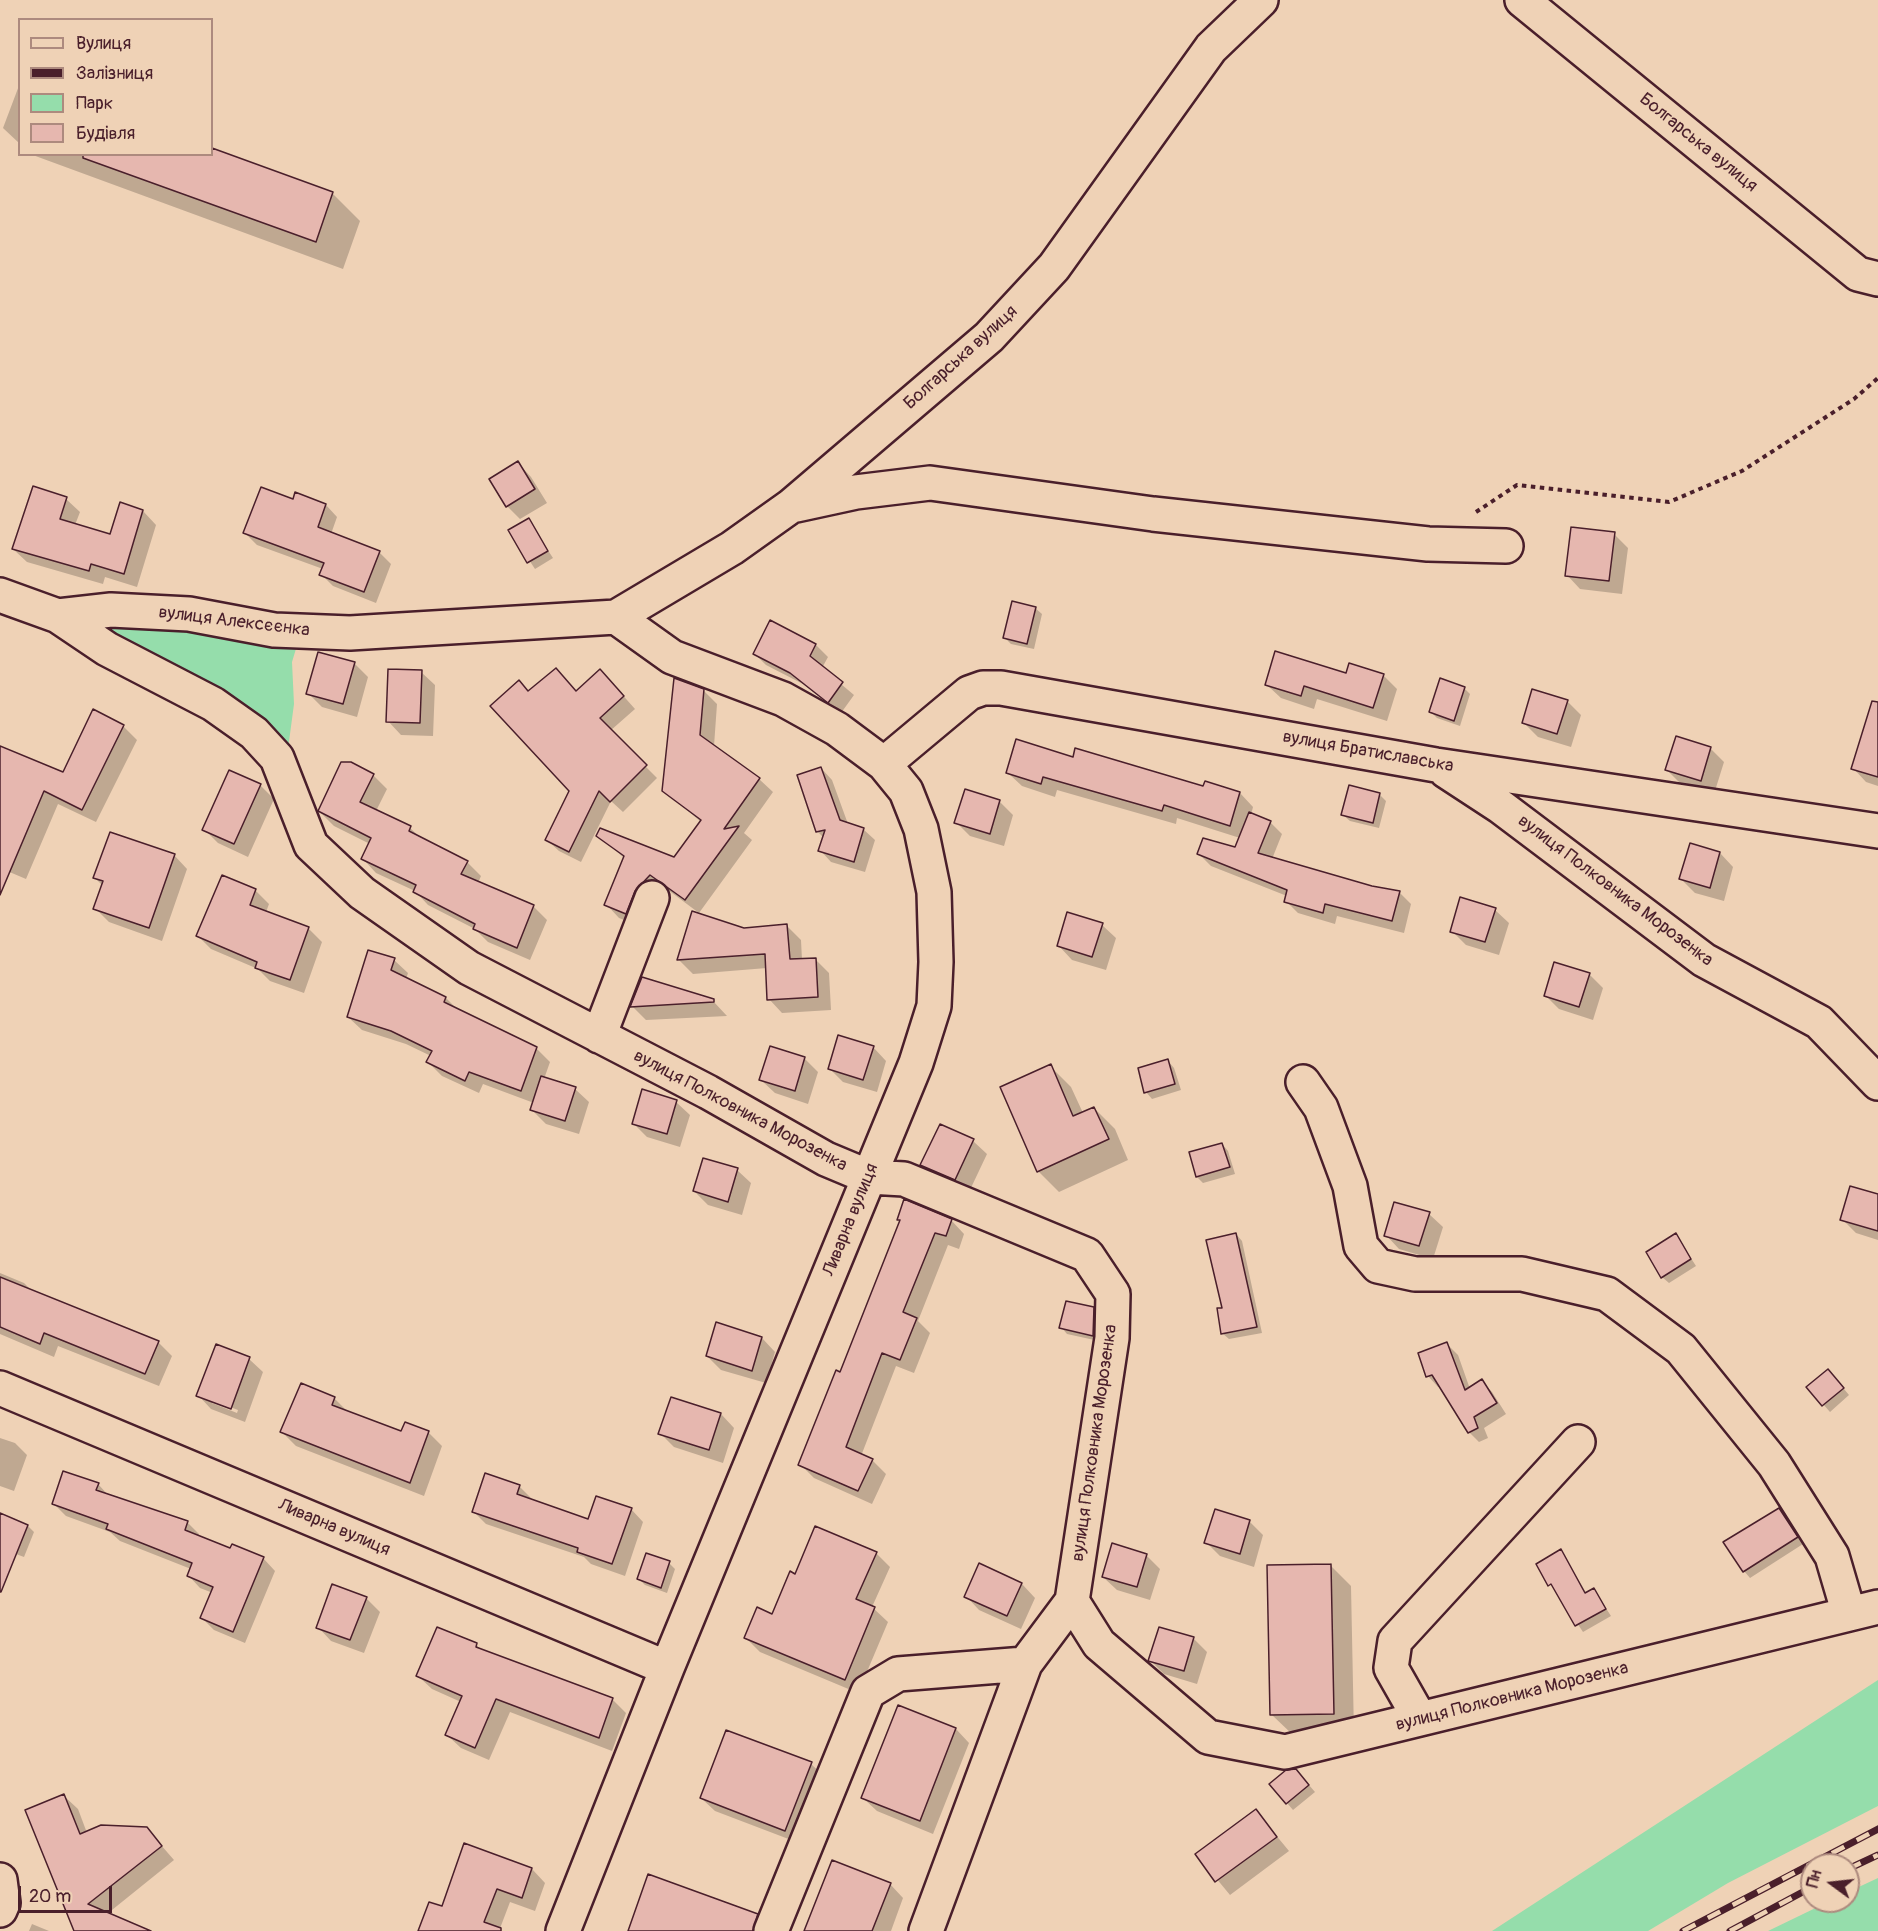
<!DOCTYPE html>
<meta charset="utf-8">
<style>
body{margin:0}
#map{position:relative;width:1878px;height:1931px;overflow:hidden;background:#efd2b6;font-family:Pangolin,sans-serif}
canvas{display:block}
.legend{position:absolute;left:18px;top:18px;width:195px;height:138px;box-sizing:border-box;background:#efd2b6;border:2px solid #ad8a7e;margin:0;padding:8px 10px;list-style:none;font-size:18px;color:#4a1f2b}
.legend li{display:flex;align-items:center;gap:12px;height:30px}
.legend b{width:30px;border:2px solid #ad8a7e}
.north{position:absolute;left:1800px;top:1853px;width:60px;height:60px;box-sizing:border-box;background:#efd2b6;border:2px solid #ad8a7e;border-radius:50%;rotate:285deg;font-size:16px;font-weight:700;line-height:24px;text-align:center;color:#4a1f2b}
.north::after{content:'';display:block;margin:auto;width:21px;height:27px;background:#4a1f2b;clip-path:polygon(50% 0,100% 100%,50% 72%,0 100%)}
.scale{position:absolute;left:18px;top:1886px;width:94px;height:27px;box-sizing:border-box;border:3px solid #4a1f2b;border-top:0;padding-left:8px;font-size:18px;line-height:21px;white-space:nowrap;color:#4a1f2b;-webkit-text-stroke:4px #efd2b6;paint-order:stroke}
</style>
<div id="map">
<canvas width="1878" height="1931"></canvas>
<ul class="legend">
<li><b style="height:8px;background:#efd2b6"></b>Вулиця</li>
<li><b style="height:8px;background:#4a1f2b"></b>Залізниця</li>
<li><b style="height:16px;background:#95ddab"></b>Парк</li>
<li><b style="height:16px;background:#e6b7af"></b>Будівля</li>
</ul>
<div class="north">Пн</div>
<div class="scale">20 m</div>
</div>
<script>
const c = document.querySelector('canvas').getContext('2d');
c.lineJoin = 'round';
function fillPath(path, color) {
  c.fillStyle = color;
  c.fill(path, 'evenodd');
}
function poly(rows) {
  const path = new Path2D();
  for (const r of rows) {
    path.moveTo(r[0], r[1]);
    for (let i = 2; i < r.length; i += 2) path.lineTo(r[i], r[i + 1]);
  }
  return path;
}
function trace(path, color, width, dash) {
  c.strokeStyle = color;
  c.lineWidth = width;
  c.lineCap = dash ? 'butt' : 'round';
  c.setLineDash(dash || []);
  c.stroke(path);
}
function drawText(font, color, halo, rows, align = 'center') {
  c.font = font + ' Pangolin,sans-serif';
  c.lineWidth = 5;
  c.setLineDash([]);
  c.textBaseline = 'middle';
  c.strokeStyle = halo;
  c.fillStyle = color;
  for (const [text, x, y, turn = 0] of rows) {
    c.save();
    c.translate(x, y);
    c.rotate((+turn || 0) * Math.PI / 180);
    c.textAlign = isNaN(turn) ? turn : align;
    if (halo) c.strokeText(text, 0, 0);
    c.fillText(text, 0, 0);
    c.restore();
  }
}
fillPath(poly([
 [111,619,298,642,292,662,294,704,288,749,109,639],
 [1878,1680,1878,1806,1728,1883,1648,1931,1492,1931],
 [1878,1878,1878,1931,1768,1931,1830,1901,1848,1901,1848,1892]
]), '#95ddab');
fillPath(poly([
 [20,83,20,144,3,128],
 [212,150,333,194,360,221,343,269,30,154,212,154],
 [518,463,531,477,547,503,520,519,507,506],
 [66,499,80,512,75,525,111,536,143,511,156,525,137,587,105,577,103,584,27,562,13,549],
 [293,500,326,505,337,517,331,534,379,552,391,564,376,603,333,586,321,574,323,569,257,545,245,533],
 [528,520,553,558,535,569,510,531],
 [1614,534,1628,548,1622,594,1580,589,1567,575],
 [1035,608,1042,614,1034,649,1011,644,1005,638],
 [816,645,828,657,822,668,854,695,841,713,803,684,766,665,754,653],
 [354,663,368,677,357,717,322,707,308,693],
 [556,670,577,692,611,682,635,709,610,731,657,778,623,812,611,801,581,862,559,851,547,840,571,791,529,692],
 [421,672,435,685,433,736,401,735,388,721],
 [1347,674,1383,675,1397,689,1387,721,1317,699,1314,709,1281,698,1267,685],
 [1464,688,1470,694,1460,726,1437,718,1431,712],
 [704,691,717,704,714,746,759,779,773,792,744,833,752,840,699,913,664,887,640,926,619,918,606,904,624,858,598,835,674,859,701,822,664,790],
 [1567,701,1581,715,1571,747,1538,737,1524,723],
 [123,726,137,740,96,822,58,804,26,879,0,868,0,747,64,774],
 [1878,741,1878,786,1866,782,1853,768],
 [1710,748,1724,762,1714,794,1681,784,1667,770],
 [1074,758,1204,788,1240,793,1253,807,1251,815,1270,822,1282,834,1272,859,1372,888,1399,892,1411,904,1404,933,1337,916,1335,924,1298,913,1286,901,1287,896,1211,866,1199,854,1236,849,1240,838,1177,818,1176,824,1057,790,1055,797,1022,786,1008,773],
 [342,764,373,775,387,789,376,811,410,828,422,839,467,862,481,876,478,883,534,907,547,920,530,960,488,942,475,929,428,905,415,891,376,873,363,859,370,844,334,826,320,812],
 [821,768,832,780,848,824,863,829,875,840,865,872,831,862,820,850,824,838,817,831],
 [260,785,274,799,248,857,218,843,204,829],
 [1379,794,1386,801,1379,828,1350,821,1343,815],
 [999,801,1013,815,1004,846,970,836,956,822],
 [1720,853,1733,867,1724,901,1695,893,1681,879],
 [174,855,187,869,162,941,109,922,95,908,103,886,95,878],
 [255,890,269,904,266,912,308,928,322,942,304,993,270,981,258,969,211,949,198,936],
 [1495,910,1509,923,1499,955,1466,945,1452,931],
 [693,913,744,929,787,926,801,940,802,960,815,959,829,973,831,1010,782,1013,769,999,767,968,693,974,679,960],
 [1102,925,1116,938,1106,970,1072,960,1059,946],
 [394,960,408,973,406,979,446,998,459,1011,536,1048,550,1062,544,1079,575,1089,589,1102,579,1134,546,1124,532,1110,534,1103,483,1084,479,1093,442,1076,428,1062,431,1056,406,1044,362,1030,348,1017],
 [1589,974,1603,988,1593,1020,1559,1009,1546,996],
 [713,1001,727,1016,646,1020,632,1006],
 [873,1047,886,1061,877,1092,843,1082,829,1068],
 [804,1058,818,1072,808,1104,775,1093,761,1080],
 [1168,1061,1174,1068,1181,1090,1152,1099,1146,1092],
 [1050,1066,1071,1087,1083,1113,1094,1108,1115,1129,1128,1160,1059,1192,1038,1171],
 [676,1102,690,1115,680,1147,647,1137,633,1123],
 [973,1141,987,1154,969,1192,936,1179,922,1165],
 [1222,1144,1228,1151,1235,1174,1203,1183,1197,1177],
 [737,1170,751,1183,742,1215,708,1205,694,1191],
 [1878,1196,1878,1240,1856,1233,1842,1219],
 [1429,1214,1443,1227,1433,1259,1399,1249,1386,1235],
 [899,1219,951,1220,964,1234,959,1249,948,1245,918,1321,930,1333,914,1373,896,1366,861,1456,872,1460,886,1474,872,1504,814,1478,800,1464,840,1374,901,1221],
 [1236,1234,1242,1241,1262,1333,1229,1339,1222,1333,1224,1309],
 [1676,1235,1696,1266,1669,1283,1662,1277],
 [0,1273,24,1283,32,1291,158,1342,172,1356,159,1386,58,1346,54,1357,0,1334],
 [1093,1308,1100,1315,1099,1341,1067,1334,1061,1327],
 [717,1324,762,1338,775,1352,766,1383,721,1370,707,1356],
 [1447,1344,1458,1355,1470,1389,1482,1381,1492,1392,1506,1414,1484,1428,1488,1438,1479,1442,1469,1432,1441,1386,1438,1387,1428,1376],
 [249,1359,263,1372,245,1422,211,1409,198,1395],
 [212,1400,238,1410,237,1413,212,1403],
 [1834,1377,1849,1395,1830,1412,1808,1387],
 [301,1385,334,1398,349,1413,402,1433,428,1432,442,1446,424,1496,296,1446,282,1432],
 [672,1398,721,1414,734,1428,723,1463,674,1447,660,1433],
 [0,1438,15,1443,27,1455,14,1491,0,1486],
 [486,1475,520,1487,532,1499,589,1521,631,1509,643,1522,625,1576,591,1564,584,1557,486,1524,473,1511],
 [98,1484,109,1496,187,1522,199,1534,198,1537,230,1550,232,1546,263,1558,275,1571,245,1643,214,1630,202,1618,213,1593,200,1588,188,1575,191,1569,120,1541,110,1532,66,1516,54,1504],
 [1779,1510,1803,1544,1750,1578,1744,1571],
 [0,1515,28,1526,34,1532,24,1557,0,1548],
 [1249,1521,1263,1535,1254,1567,1220,1556,1206,1542],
 [1561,1551,1587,1594,1594,1590,1611,1616,1583,1632,1538,1564],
 [876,1553,890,1567,872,1607,888,1622,858,1693,760,1652,746,1638,773,1615,796,1576],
 [1146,1555,1160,1569,1150,1600,1117,1590,1103,1577],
 [669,1563,675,1569,667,1593,645,1585,639,1579],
 [980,1565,1022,1584,1035,1598,1021,1629,979,1610,966,1596],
 [1330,1565,1351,1586,1354,1734,1293,1735,1272,1715],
 [366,1598,380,1612,364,1653,331,1641,318,1627],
 [1160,1628,1194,1639,1207,1652,1197,1684,1164,1674,1150,1660],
 [476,1645,482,1650,612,1699,626,1713,612,1751,510,1712,489,1760,461,1748,447,1735,461,1702,432,1689,418,1676],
 [898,1707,956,1729,969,1743,933,1834,877,1811,863,1798],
 [811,1764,825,1777,799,1843,715,1811,701,1798],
 [1302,1777,1315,1792,1293,1810,1287,1803],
 [64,1796,78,1809,87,1833,147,1829,174,1860,107,1914,147,1931,79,1931],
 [1256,1811,1289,1851,1230,1895,1197,1855],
 [532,1869,545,1883,535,1911,510,1902,499,1931,420,1931,442,1908],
 [890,1884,903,1898,891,1931,806,1931],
 [757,1915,770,1931,629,1931],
 [32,1924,49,1931,29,1931]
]), '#0003');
const building = poly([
 [212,148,333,192,316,242,83,158,83,154,212,154,212,148],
 [518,461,535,489,506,507,489,479,518,461],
 [33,486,67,497,60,519,110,534,120,502,143,510,124,574,91,564,89,571,12,549,33,486],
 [261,487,293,499,295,492,326,504,318,527,380,551,364,592,319,575,324,563,243,533,261,487],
 [529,518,548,551,527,563,508,530,529,518],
 [1571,527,1615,532,1609,581,1565,576,1571,527],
 [1012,601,1036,607,1027,644,1003,638,1012,601],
 [770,620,816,644,810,656,843,682,828,703,790,673,753,654,770,620],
 [1275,651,1346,673,1349,663,1384,674,1373,708,1304,686,1301,696,1265,685,1275,651],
 [318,652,355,662,343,704,306,694,318,652],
 [556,668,576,691,600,669,624,696,600,718,647,765,610,802,599,791,569,852,545,840,569,791,490,706,519,680,528,691,556,668],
 [388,669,422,670,420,723,386,722,388,669],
 [674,678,704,689,700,735,760,778,724,829,739,826,685,900,650,875,635,891,626,914,604,905,624,856,596,836,600,828,674,857,701,820,662,791,674,678],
 [1440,678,1465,687,1454,721,1429,712,1440,678],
 [1532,689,1568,700,1557,734,1522,723,1532,689],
 [1872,701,1878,702,1878,777,1851,769,1872,701],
 [93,709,124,725,82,810,44,791,0,895,0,746,63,772,93,709],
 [1676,736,1711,747,1701,781,1665,770,1676,736],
 [1016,739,1073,757,1075,748,1203,786,1205,781,1240,792,1230,826,1164,805,1162,811,1043,777,1041,784,1006,773,1016,739],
 [341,762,351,762,374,774,360,802,411,826,409,831,468,861,461,874,534,905,517,948,473,929,475,924,413,892,416,885,361,859,371,838,318,811,341,762],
 [821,767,840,820,864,828,854,862,818,851,825,830,816,832,797,775,821,767],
 [229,770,261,784,234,844,202,830,229,770],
 [1349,785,1380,793,1373,823,1341,815,1349,785],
 [965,789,1000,800,990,834,954,823,965,789],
 [1249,812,1271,821,1258,853,1372,886,1400,891,1392,921,1325,904,1323,913,1284,902,1287,890,1197,854,1203,838,1235,847,1249,812],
 [110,832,175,854,149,928,93,909,103,881,93,878,110,832],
 [1690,843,1720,852,1710,888,1679,879,1690,843],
 [222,875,256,889,250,905,309,927,290,980,255,968,257,962,196,936,222,875],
 [1460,897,1496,908,1485,942,1450,932,1460,897],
 [692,911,744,928,787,924,790,959,816,958,818,997,767,1000,765,954,677,960,692,911],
 [1067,912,1103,923,1092,957,1057,946,1067,912],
 [368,950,395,958,391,970,446,997,444,1002,537,1047,521,1091,469,1072,465,1081,426,1062,432,1051,391,1031,347,1017,368,950],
 [1554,962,1590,973,1579,1007,1544,996,1554,962],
 [642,977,714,999,714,1002,630,1007,642,977],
 [838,1035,874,1046,863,1080,828,1069,838,1035],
 [770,1046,805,1057,795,1091,759,1080,770,1046],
 [1168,1059,1175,1084,1144,1093,1138,1068,1168,1059],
 [1051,1064,1073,1116,1094,1107,1109,1139,1037,1172,1000,1087,1051,1064],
 [541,1076,576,1087,565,1121,530,1110,541,1076],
 [642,1089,677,1100,667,1134,632,1124,642,1089],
 [940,1124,974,1139,955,1180,920,1165,940,1124],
 [1222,1143,1230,1167,1196,1177,1189,1152,1222,1143],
 [703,1158,738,1168,728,1202,693,1191,703,1158],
 [1850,1186,1878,1194,1878,1231,1840,1220,1850,1186],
 [904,1199,952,1219,946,1236,935,1233,903,1312,917,1318,900,1360,882,1353,846,1447,873,1459,858,1491,798,1465,836,1370,840,1372,900,1220,897,1220,904,1199],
 [1394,1202,1430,1212,1419,1246,1384,1236,1394,1202],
 [1236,1233,1257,1327,1221,1334,1217,1308,1222,1308,1206,1240,1236,1233],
 [1676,1233,1691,1259,1661,1278,1646,1252,1676,1233],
 [0,1277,159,1341,145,1374,44,1333,40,1344,0,1327,0,1277],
 [1066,1301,1094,1307,1093,1336,1059,1328,1066,1301],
 [716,1322,762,1337,752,1371,706,1356,716,1322],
 [1447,1342,1465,1390,1482,1379,1497,1403,1474,1417,1478,1428,1468,1433,1432,1375,1426,1377,1418,1353,1447,1342],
 [216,1344,250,1357,231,1409,196,1396,216,1344],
 [1828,1369,1844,1388,1822,1406,1806,1387,1828,1369],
 [301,1383,335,1397,332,1405,401,1431,405,1422,429,1431,410,1483,280,1432,301,1383],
 [671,1397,721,1413,709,1450,658,1434,671,1397],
 [63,1471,99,1483,96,1490,188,1521,185,1530,230,1548,232,1544,264,1557,233,1632,200,1618,213,1587,187,1576,192,1563,106,1529,108,1524,52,1504,63,1471],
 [485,1473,520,1485,517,1494,588,1519,596,1496,632,1508,612,1564,577,1552,578,1548,472,1512,485,1473],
 [1779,1508,1798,1537,1743,1572,1723,1542,1779,1508],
 [1215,1509,1250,1520,1240,1554,1204,1543,1215,1509],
 [0,1513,28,1525,1,1592,0,1592,0,1513],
 [815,1526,877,1552,856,1599,875,1607,845,1680,744,1638,757,1607,772,1614,790,1571,795,1574,815,1526],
 [1112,1543,1147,1554,1137,1587,1102,1577,1112,1543],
 [1561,1549,1585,1593,1594,1588,1606,1609,1575,1626,1551,1584,1548,1586,1536,1564,1561,1549],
 [646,1553,670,1561,661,1588,637,1579,646,1553],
 [979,1563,1022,1583,1007,1616,964,1597,979,1563],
 [1331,1564,1334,1714,1270,1715,1267,1565,1331,1564],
 [332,1584,367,1597,350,1640,316,1628,332,1584],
 [437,1627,477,1643,476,1647,613,1698,599,1738,496,1699,475,1748,445,1735,462,1696,416,1676,437,1627],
 [1159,1627,1194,1637,1184,1671,1148,1661,1159,1627],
 [898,1705,956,1728,920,1821,861,1798,898,1705],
 [726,1730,812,1762,785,1831,700,1798,726,1730],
 [1296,1769,1309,1785,1286,1804,1269,1784,1286,1770,1296,1769],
 [64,1794,80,1834,101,1825,147,1827,162,1846,88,1904,151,1931,74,1931,25,1810,64,1794],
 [1256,1809,1277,1837,1215,1882,1195,1854,1256,1809],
 [464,1843,532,1868,522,1898,497,1889,484,1922,501,1928,501,1931,418,1931,429,1902,442,1906,464,1843],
 [832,1860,891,1883,872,1931,804,1931,832,1860],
 [648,1874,758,1914,753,1931,628,1931,648,1874]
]);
fillPath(building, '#e6b7af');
trace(building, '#4a1f2b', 1.5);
const minor = poly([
 [1522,0,1858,274,1878,279],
 [796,505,856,492,930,483,1153,514,1428,544,1506,546],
 [0,595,58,616,111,610,189,614,274,630,350,633,616,617,732,548,791,506,989,337,1054,267,1211,48,1261,0],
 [58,616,107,649,213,704,254,733,277,758,311,845,362,893,469,968,708,1092,826,1159,869,1177,904,1179,1087,1255,1113,1294,1112,1338,1072,1601,1099,1644,1208,1737,1285,1752,1878,1607],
 [884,764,969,693,983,688,1001,688,1436,765,1878,831],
 [1446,771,1501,807,1704,960,1819,1022,1878,1083],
 [599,1036,652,898],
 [1303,1082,1321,1108,1350,1186,1361,1246,1378,1266,1415,1274,1522,1274,1607,1294,1681,1349,1774,1464,1832,1556,1849,1614],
 [0,1388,667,1668],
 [1420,1719,1391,1668,1395,1641,1578,1442],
 [0,1880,3,1903,0,1910],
 [563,1931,667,1668,916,1063,934,1006,936,962,934,892,921,829,906,791,884,764,837,729,783,699,672,657,616,617],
 [771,1931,868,1692,898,1674,1025,1664],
 [926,1931,1025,1664,1072,1601]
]);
trace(minor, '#4a1f2b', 38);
trace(poly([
 [1476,512,1517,485,1669,502,1742,471,1854,399,1878,378]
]), '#4a1f2b', 4, [4.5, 4.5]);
trace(minor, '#efd2b6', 33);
const rail = poly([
 [1848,1869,1878,1855],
 [1683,1931,1878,1829],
 [1730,1931,1812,1887]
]);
trace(rail, '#4a1f2b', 7);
trace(rail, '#efd2b6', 4.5, [14]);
drawText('18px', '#4a1f2b', '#efd2b6', [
 ["Болгарська вулиця",1698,143,39],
 ["Болгарська вулиця",961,358,-42],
 ["вулиця Алексєєнка",234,622,7],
 ["вулиця Братиславська",1368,752,10],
 ["вулиця Полковника Морозенка",1615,891,37],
 ["вулиця Полковника Морозенка",740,1111,28],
 ["Ливарна вулиця",851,1220,-68],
 ["вулиця Полковника Морозенка",1095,1443,-82],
 ["Ливарна вулиця",334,1528,23],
 ["вулиця Полковника Морозенка",1512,1697,-14]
]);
</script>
